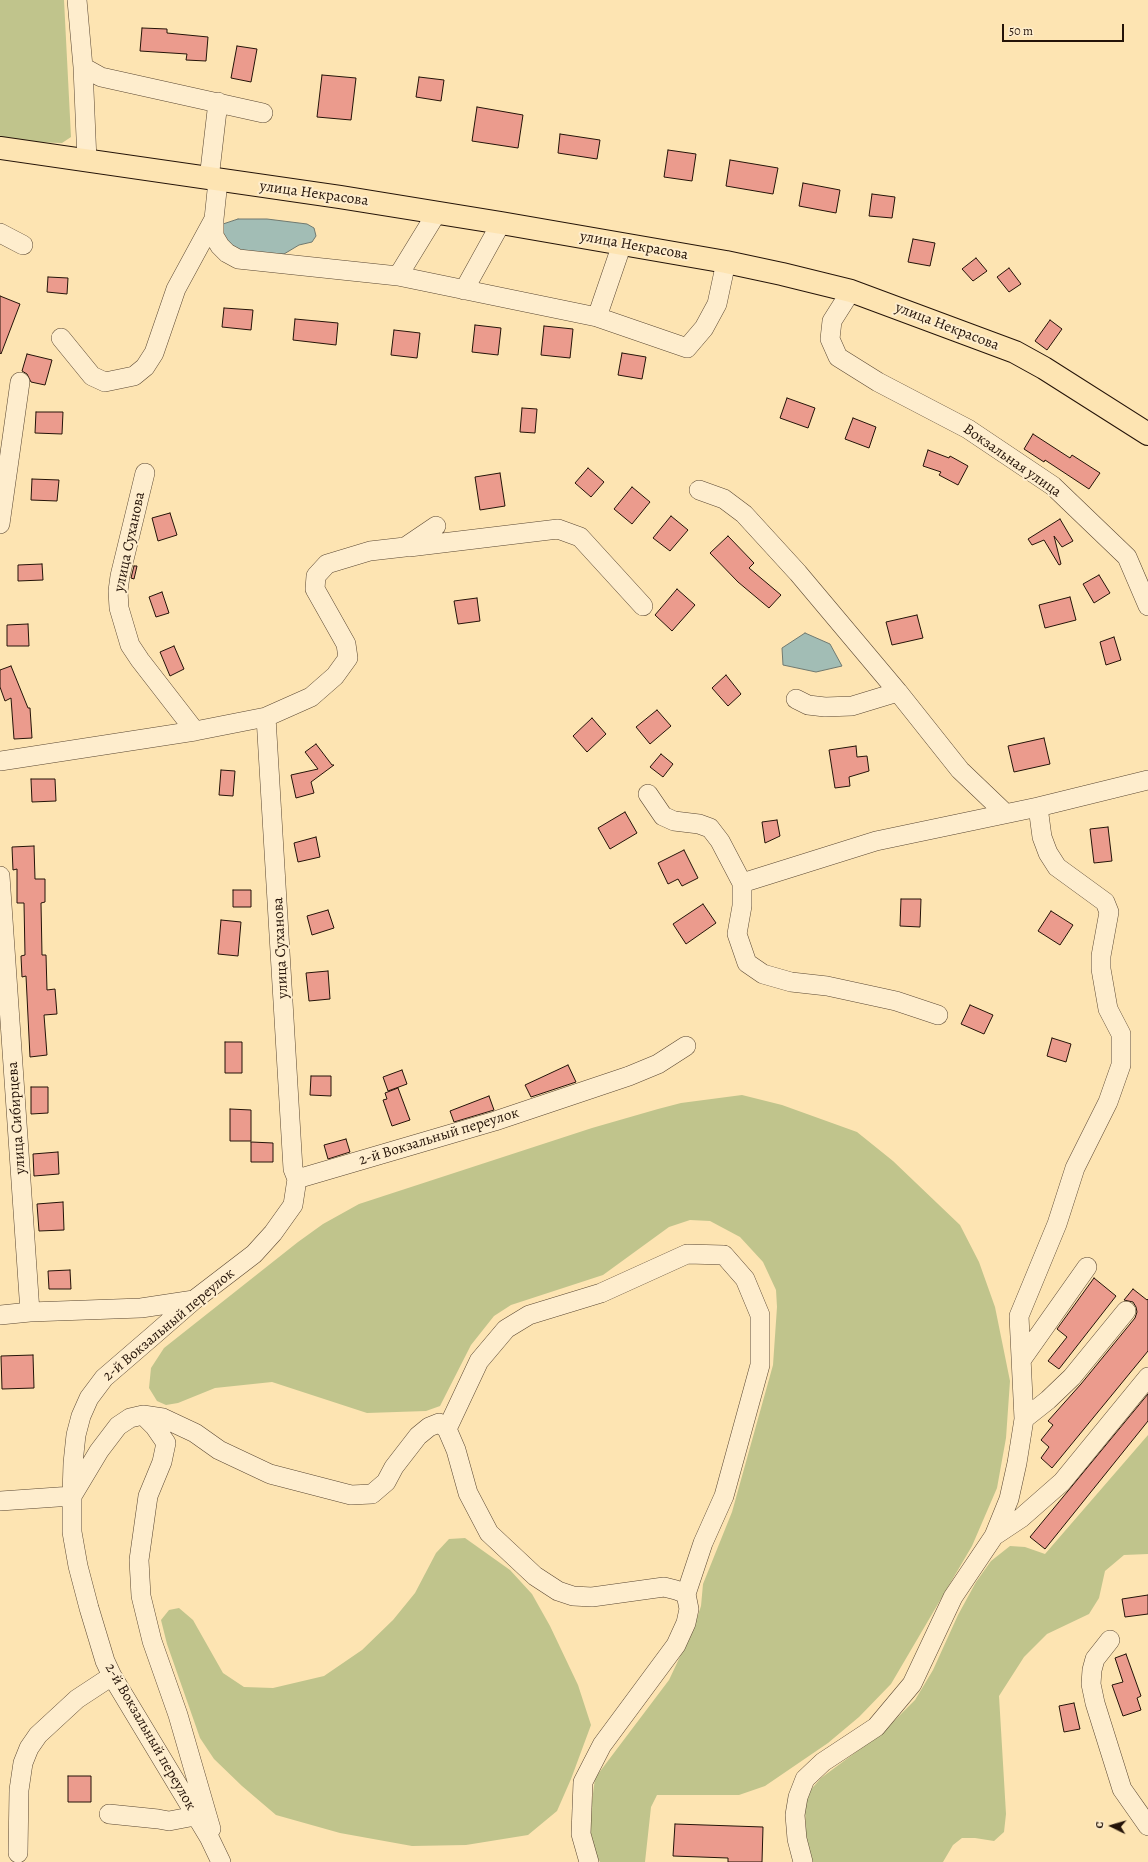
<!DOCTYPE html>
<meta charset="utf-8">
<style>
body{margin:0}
#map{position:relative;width:1148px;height:1862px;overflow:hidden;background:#fde4b2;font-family:Alegreya,serif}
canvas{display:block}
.north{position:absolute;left:1092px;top:1806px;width:40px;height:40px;-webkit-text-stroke:3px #feedcd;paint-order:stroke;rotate:275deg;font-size:11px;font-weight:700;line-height:16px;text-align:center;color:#241308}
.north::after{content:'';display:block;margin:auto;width:14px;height:18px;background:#241308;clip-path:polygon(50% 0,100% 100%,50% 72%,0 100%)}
.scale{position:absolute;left:1002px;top:24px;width:122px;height:18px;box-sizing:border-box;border:2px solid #241308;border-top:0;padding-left:5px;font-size:12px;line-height:14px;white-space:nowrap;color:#241308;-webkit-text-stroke:3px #feedcd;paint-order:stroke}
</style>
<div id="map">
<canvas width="1148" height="1862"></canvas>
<div class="north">С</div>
<div class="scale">50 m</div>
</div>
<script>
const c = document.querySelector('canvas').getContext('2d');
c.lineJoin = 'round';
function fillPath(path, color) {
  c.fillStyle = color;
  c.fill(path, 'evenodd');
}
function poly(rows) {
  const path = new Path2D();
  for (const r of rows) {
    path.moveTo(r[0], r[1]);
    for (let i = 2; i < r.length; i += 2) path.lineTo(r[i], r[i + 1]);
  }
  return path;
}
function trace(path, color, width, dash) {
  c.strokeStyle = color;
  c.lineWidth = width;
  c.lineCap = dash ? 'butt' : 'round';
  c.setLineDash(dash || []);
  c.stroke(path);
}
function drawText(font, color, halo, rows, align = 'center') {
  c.font = font + ' Alegreya,serif';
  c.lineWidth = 4;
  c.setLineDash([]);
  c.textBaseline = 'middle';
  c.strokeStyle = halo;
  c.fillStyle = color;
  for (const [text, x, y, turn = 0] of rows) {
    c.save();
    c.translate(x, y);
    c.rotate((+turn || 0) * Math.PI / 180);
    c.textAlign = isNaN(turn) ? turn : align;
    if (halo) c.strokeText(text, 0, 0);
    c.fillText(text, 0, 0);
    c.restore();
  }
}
fillPath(poly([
 [0,0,64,0,71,137,62,143,0,141],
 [742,1095,782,1105,857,1132,893,1161,960,1225,979,1262,995,1307,1010,1381,1006,1438,997,1488,972,1546,891,1684,859,1717,828,1743,765,1786,739,1795,657,1795,651,1807,645,1862,600,1862,596,1855,589,1825,595,1778,669,1680,694,1627,701,1606,703,1584,732,1512,773,1365,777,1307,776,1290,763,1262,740,1237,710,1221,690,1220,669,1227,603,1275,511,1305,494,1316,471,1345,440,1406,426,1411,367,1413,272,1382,215,1388,178,1403,166,1405,157,1401,149,1388,151,1368,164,1348,298,1242,323,1224,359,1204,592,1128,658,1109,681,1103],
 [1148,1435,1148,1554,1124,1555,1105,1571,1099,1598,1089,1614,1047,1634,1024,1657,999,1696,1006,1814,1004,1832,994,1841,975,1838,962,1838,953,1845,943,1862,811,1862,806,1836,805,1807,807,1794,821,1778,883,1732,915,1700,933,1670,958,1615,976,1582,991,1561,1010,1546,1025,1547,1045,1554],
 [465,1538,510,1570,532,1594,550,1626,578,1685,591,1725,571,1779,557,1811,528,1835,466,1845,412,1846,340,1833,276,1815,242,1786,214,1759,200,1738,167,1644,161,1620,169,1610,179,1608,193,1620,223,1673,244,1687,273,1688,324,1676,362,1650,393,1620,415,1593,436,1553,449,1539]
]), '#c0c48c');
const water = poly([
 [238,219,267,219,307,224,314,228,316,236,312,242,299,245,284,254,251,256,222,240,223,224,238,219],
 [805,633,830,644,842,666,816,672,783,665,782,648,805,633]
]);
fillPath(water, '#a2bdb5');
trace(water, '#707970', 1);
const building = poly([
 [142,28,167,29,167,33,208,37,206,61,186,60,187,54,140,51,142,28],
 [237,46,257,49,251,82,231,78,237,46],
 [322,75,356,78,351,120,317,117,322,75],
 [419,77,444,80,441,101,416,97,419,77],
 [477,107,523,115,518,148,472,141,477,107],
 [560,134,600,140,597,159,558,153,560,134],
 [668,150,696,154,692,181,664,177,668,150],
 [730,160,778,168,773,194,726,186,730,160],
 [803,183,840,190,836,213,799,206,803,183],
 [872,194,895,197,892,218,869,216,872,194],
 [913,239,935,243,930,266,908,262,913,239],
 [976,258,987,271,973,281,962,269,976,258],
 [1009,268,1021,284,1009,292,997,277,1009,268],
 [48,277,68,278,67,294,47,292,48,277],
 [0,296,20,304,1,354,0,353,0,296],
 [224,308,253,310,251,330,222,327,224,308],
 [295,319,338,323,336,345,293,340,295,319],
 [1050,320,1062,329,1047,350,1035,341,1050,320],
 [475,325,501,328,498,355,472,352,475,325],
 [544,326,573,329,570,358,541,355,544,326],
 [394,330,420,333,417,358,391,355,394,330],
 [622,353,646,357,642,379,618,375,622,353],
 [27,354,52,360,45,385,31,382,27,374,22,371,27,354],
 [787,398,815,408,808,428,780,418,787,398],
 [522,408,537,409,535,433,520,432,522,408],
 [36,412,63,412,62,434,35,433,36,412],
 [853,418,876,427,869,448,845,439,853,418],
 [1033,434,1070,458,1072,455,1100,473,1089,489,1045,460,1044,462,1024,449,1033,434],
 [928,450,949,458,950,456,968,466,958,485,939,475,941,472,923,466,928,450],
 [588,468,604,482,591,497,575,483,588,468],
 [500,473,505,506,480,510,475,477,500,473],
 [32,479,59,480,57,501,31,500,32,479],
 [632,487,650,502,632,524,614,509,632,487],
 [170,513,177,535,158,541,152,518,170,513],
 [671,516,688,530,670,551,653,538,671,516],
 [1060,519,1073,541,1062,547,1054,536,1061,564,1059,565,1044,540,1032,545,1028,539,1060,519],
 [728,536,754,563,749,568,781,595,769,608,738,582,710,553,728,536],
 [42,564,43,580,18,581,18,565,42,564],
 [134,566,137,566,134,579,131,578,134,566],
 [1099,575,1110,593,1094,603,1083,584,1099,575],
 [677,589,695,605,672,631,655,615,677,589],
 [162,592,169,613,156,617,149,597,162,592],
 [1070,597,1076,620,1045,628,1039,605,1070,597],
 [477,598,480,621,458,624,454,601,477,598],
 [917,615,923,638,892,645,886,622,917,615],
 [28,624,29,646,7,646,7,625,28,624],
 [1114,637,1121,660,1106,665,1100,642,1114,637],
 [174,646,184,669,170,676,160,652,174,646],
 [11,666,28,708,30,708,32,738,14,739,11,698,5,701,0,687,0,670,11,666],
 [726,675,741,694,728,706,712,688,726,675],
 [657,710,671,726,650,744,636,727,657,710],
 [592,718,606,734,587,752,573,736,592,718],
 [1044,738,1050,764,1014,772,1008,746,1044,738],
 [316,744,332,765,334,765,311,782,314,793,296,798,291,775,318,769,305,752,316,744],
 [856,746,857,757,867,756,869,771,849,777,850,786,835,788,829,750,856,746],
 [661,754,673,764,663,777,650,767,661,754],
 [221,770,235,771,233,796,219,795,221,770],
 [31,779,55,779,56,801,32,802,31,779],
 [625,812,637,833,610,849,598,828,625,812],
 [777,820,780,836,765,843,762,822,777,820],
 [1108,827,1112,861,1094,863,1090,829,1108,827],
 [316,837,320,857,298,862,294,843,316,837],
 [34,846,35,879,45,879,45,902,41,903,42,955,46,955,47,990,55,989,57,1014,44,1015,47,1055,30,1057,26,976,22,977,21,956,25,955,24,903,17,903,17,869,13,870,12,847,34,846],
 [684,850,698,878,682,886,678,879,668,884,658,863,684,850],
 [233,890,251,890,251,907,233,907,233,890],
 [901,899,921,899,920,927,900,926,901,899],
 [703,904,716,923,686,944,673,924,703,904],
 [328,910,334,928,312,935,307,916,328,910],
 [1051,911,1073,925,1060,945,1038,931,1051,911],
 [221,920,241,922,238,956,218,954,221,920],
 [328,971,330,999,309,1001,306,973,328,971],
 [970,1005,993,1015,984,1034,961,1024,970,1005],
 [1052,1038,1071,1044,1066,1062,1047,1056,1052,1038],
 [225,1042,242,1042,242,1073,225,1073,225,1042],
 [568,1065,576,1082,531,1097,525,1085,568,1065],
 [402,1070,407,1084,388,1091,383,1077,402,1070],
 [311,1076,331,1076,331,1096,310,1095,311,1076],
 [31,1087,48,1087,48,1113,31,1114,31,1087],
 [398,1088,410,1120,392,1126,383,1100,387,1099,385,1093,398,1088],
 [489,1096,494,1110,454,1122,450,1111,489,1096],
 [230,1109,251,1110,251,1141,230,1141,230,1109],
 [346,1139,350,1152,328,1159,324,1145,346,1139],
 [251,1142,273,1143,273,1162,251,1162,251,1142],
 [58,1152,59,1174,34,1176,33,1154,58,1152],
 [63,1202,64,1230,39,1231,37,1204,63,1202],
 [70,1270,71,1289,49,1289,48,1271,70,1270],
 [1094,1278,1116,1296,1059,1369,1048,1361,1067,1337,1057,1329,1094,1278],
 [1133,1289,1147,1300,1148,1299,1148,1351,1052,1468,1041,1458,1049,1447,1041,1440,1053,1425,1048,1421,1081,1384,1135,1318,1137,1312,1136,1307,1133,1302,1124,1300,1133,1289],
 [33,1355,34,1388,2,1389,1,1356,33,1355],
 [1148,1394,1148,1421,1045,1549,1030,1537,1148,1394],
 [1148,1595,1148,1614,1125,1617,1122,1599,1148,1595],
 [1126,1654,1141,1696,1137,1698,1141,1710,1123,1716,1112,1685,1123,1682,1115,1658,1126,1654],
 [1074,1703,1080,1729,1064,1732,1059,1706,1074,1703],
 [68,1776,91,1776,91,1802,68,1802,68,1776],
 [675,1824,763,1827,762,1862,728,1862,728,1858,673,1856,675,1824]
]);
fillPath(building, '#eb9b8d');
trace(building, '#241308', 1);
const minor = poly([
 [77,0,83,67,87,161],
 [83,67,101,77,263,113],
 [209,179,218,102],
 [218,181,214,219,214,236,220,246,227,253,238,259,398,276,597,317,687,348,704,328,717,304,726,262],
 [0,233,23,245],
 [398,276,436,214],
 [464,290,501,223],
 [851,291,832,321,830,339,838,357,878,382,968,429,1053,486,1127,557,1148,606],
 [597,317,622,244],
 [61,338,92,376,105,382,134,376,145,367,154,353,176,289,214,219],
 [145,473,120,576,118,591,119,608,130,645,140,660,195,731],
 [699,490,724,499,744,514,798,573,898,692,960,770,1005,813],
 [0,524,20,382],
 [409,547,558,529,580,537,643,606],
 [796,699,808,705,825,707,852,706,898,692],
 [266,717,293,1169,297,1179],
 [0,761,195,731,266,717,311,697,335,676,348,658,346,644,315,589,316,576,327,564,370,551,405,547,436,526],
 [648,794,663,816,674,821,699,824,710,828,720,841,742,883,742,906,737,934,747,963,763,974,791,982,827,986,896,1001,938,1015],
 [0,876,30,1312],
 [742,883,876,841,1038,807,1148,780],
 [0,1315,30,1312,141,1308,194,1300],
 [1022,1359,1087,1267],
 [143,1415,155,1427,166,1443,162,1462,148,1496,139,1560,141,1596,152,1641,178,1715,211,1829],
 [1024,1419,1048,1400,1072,1377,1126,1311],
 [447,1429,479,1361,506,1329,529,1315,601,1293,687,1254,724,1255,745,1279,760,1315,760,1365,724,1496,703,1543,686,1594],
 [0,1501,72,1496,99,1451,118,1426,130,1418,143,1415,163,1418,195,1433,219,1450,270,1474,351,1495,372,1494,386,1482,394,1467,418,1436,429,1427,439,1423,447,1429,456,1450,468,1493,489,1533,535,1576,558,1591,573,1596,592,1597,664,1587,676,1590,686,1594,689,1609,686,1623,676,1645,602,1745,583,1782,581,1834,589,1862],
 [994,1536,1021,1518,1062,1482,1148,1377],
 [1110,1640,1095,1659,1092,1670,1091,1684,1095,1703,1122,1789,1148,1826],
 [109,1814,158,1819,169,1821,195,1816],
 [18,1853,19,1790,23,1763,29,1748,38,1735,77,1699,112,1676],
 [221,1862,209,1837,112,1676,105,1661,89,1608,78,1566,72,1532,72,1496,73,1463,76,1435,81,1416,89,1398,104,1378,155,1334,194,1300,254,1254,273,1233,293,1205,297,1179,495,1121,629,1076,658,1064,686,1046],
 [803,1862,797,1839,795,1815,798,1797,805,1779,823,1762,876,1727,912,1684,953,1597,994,1536,1009,1499,1017,1463,1024,1419,1019,1316,1057,1224,1075,1168,1108,1102,1121,1065,1121,1034,1108,1009,1101,969,1101,956,1109,912,1105,902,1057,867,1048,853,1042,837,1038,807]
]);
const major = poly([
 [0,148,340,197,501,223,726,262,782,274,851,291,1015,352,1044,368,1148,434]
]);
trace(minor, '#5a4732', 20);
trace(major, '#241308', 24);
trace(minor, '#feedcd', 19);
trace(major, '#fde4b2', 22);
drawText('15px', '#241308', '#feedcd', [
 ["улица Некрасова",314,194,8],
 ["улица Некрасова",634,246,10],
 ["улица Некрасова",947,327,21],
 ["Вокзальная улица",1012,461,35],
 ["улица Суханова",130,542,-78],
 ["улица Суханова",281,948,-93],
 ["улица Сибирцева",17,1118,-94],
 ["2-й Вокзальный переулок",439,1137,-17],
 ["2-й Вокзальный переулок",169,1325,-40],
 ["2-й Вокзальный переулок",150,1737,60]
]);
</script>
